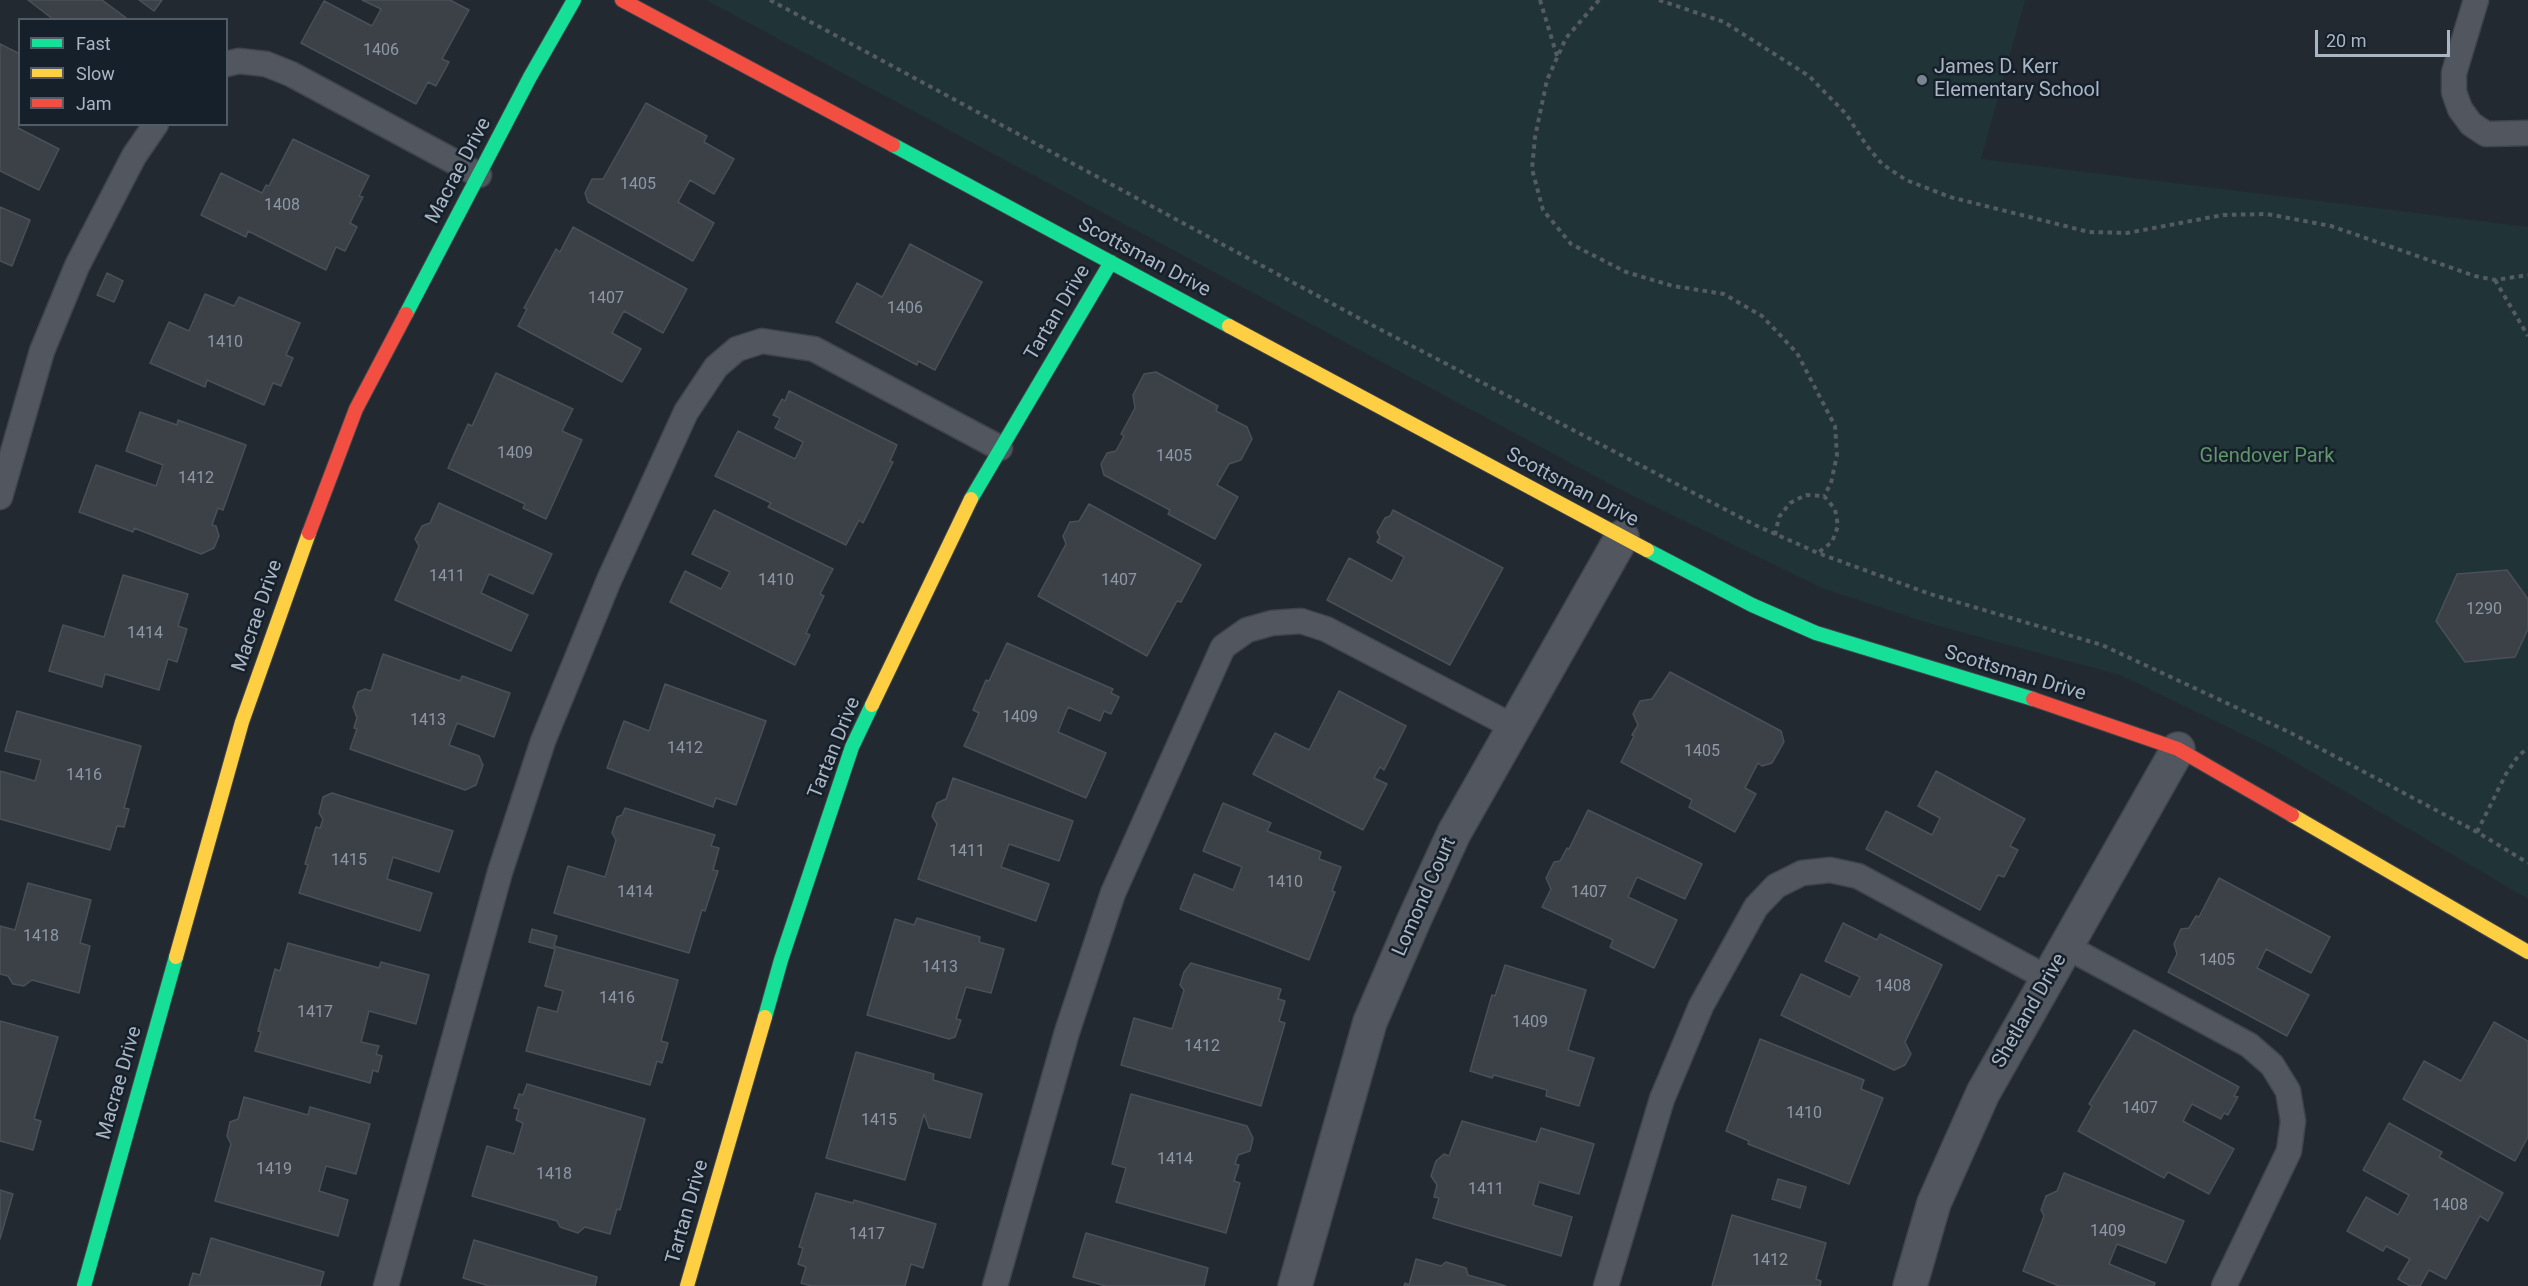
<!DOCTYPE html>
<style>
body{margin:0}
#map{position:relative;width:2528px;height:1286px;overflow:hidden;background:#232930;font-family:Roboto,sans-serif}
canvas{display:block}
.legend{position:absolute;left:18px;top:18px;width:210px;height:108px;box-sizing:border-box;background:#16202b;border:2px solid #515c68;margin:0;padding:8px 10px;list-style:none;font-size:18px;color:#aab5c4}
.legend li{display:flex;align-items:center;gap:12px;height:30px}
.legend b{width:30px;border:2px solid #515c68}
.scale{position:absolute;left:2315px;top:30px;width:135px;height:27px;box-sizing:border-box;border:3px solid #aab5c4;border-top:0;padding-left:8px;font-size:18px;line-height:21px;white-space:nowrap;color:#aab5c4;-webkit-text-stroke:4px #16202b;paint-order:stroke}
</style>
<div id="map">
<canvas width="2528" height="1286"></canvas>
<ul class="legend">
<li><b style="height:8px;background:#16e098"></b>Fast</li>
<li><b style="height:8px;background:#ffcf43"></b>Slow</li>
<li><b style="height:8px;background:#f24e42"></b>Jam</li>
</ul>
<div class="scale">20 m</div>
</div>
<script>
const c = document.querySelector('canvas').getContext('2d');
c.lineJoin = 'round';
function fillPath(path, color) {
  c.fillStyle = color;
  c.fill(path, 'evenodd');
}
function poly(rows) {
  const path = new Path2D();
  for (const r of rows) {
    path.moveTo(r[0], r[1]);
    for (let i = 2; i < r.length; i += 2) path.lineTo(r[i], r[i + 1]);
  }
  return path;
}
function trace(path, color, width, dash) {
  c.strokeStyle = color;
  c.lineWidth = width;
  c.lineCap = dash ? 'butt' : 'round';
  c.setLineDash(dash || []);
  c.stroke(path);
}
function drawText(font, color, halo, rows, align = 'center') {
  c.font = font + ' Roboto,sans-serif';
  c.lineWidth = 5;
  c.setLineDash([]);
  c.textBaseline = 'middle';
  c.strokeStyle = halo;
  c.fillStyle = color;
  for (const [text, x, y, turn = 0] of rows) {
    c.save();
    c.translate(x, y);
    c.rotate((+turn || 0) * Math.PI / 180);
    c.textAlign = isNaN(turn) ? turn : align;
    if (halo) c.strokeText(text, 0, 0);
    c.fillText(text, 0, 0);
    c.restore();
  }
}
fillPath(poly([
 [706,0,2025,0,1981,159,2528,227,2528,899,2271,748,2120,675,1931,624,1822,588,1621,490]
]), '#203336');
const building = poly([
 [28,0,102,0,129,20,54,20,28,0],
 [139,0,162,0,154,11,139,0],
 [362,0,450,0,469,10,442,59,449,62,436,86,428,82,416,104,301,43,324,1,372,26,381,9,362,0],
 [0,44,20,54,20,124,18,128,59,149,39,190,0,171,0,44],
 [646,103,707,136,704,142,734,159,714,194,690,180,678,202,714,223,693,261,588,202,585,193,592,179,603,179,646,103],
 [293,139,369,176,359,196,363,197,350,223,357,227,345,251,336,247,326,270,248,231,246,237,201,215,221,173,262,193,266,185,269,186,293,139],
 [0,207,30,220,12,266,0,261,0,207],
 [573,227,687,289,663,333,624,311,612,333,641,349,622,382,518,326,527,309,524,308,556,249,560,252,573,227],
 [910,244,982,282,935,370,918,361,917,365,836,322,857,283,882,297,910,244],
 [107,273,123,281,114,302,97,295,107,273],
 [205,294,234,306,239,297,300,323,286,355,293,358,281,386,273,383,264,405,207,380,205,387,150,363,169,322,189,331,205,294],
 [1156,372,1218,406,1216,411,1247,427,1252,439,1241,460,1229,464,1217,485,1238,497,1215,539,1168,514,1170,510,1104,475,1101,464,1107,453,1116,451,1124,436,1121,434,1135,408,1133,395,1144,374,1156,372],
 [496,373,573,409,562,431,582,440,546,519,523,508,525,504,448,468,468,424,472,426,496,373],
 [789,391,897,445,890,461,893,462,863,523,859,520,846,545,768,507,771,503,715,476,738,431,795,459,803,442,775,428,780,418,773,415,782,399,785,401,789,391],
 [140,412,177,425,178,420,246,445,223,510,218,508,212,525,216,526,219,536,214,548,201,554,134,528,133,532,79,512,96,465,156,486,163,465,126,451,140,412],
 [439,503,552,554,533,594,489,574,481,593,528,615,511,651,395,600,419,546,415,539,422,526,430,523,439,503],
 [1089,504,1201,565,1181,602,1177,601,1147,656,1038,596,1066,544,1063,536,1070,522,1079,521,1089,504],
 [714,510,833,569,820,594,824,596,806,633,810,635,795,665,670,602,685,571,721,589,730,572,692,554,714,510],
 [1393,510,1503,568,1450,665,1327,600,1349,558,1392,581,1404,557,1377,542,1380,537,1377,532,1385,518,1390,516,1393,510],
 [2507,570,2528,599,2528,629,2515,657,2465,662,2436,621,2457,574,2507,570],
 [123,575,188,594,178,626,187,629,177,662,168,659,159,690,105,674,102,687,49,671,63,625,104,637,123,575],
 [1007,643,1113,689,1111,693,1119,697,1111,714,1104,711,1100,721,1068,707,1058,732,1106,753,1086,798,964,746,979,713,973,710,986,680,989,681,1007,643],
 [383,654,460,681,462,676,510,693,494,737,457,723,449,745,479,756,483,765,476,785,465,790,350,749,357,729,354,728,357,718,353,707,358,692,365,689,371,691,383,654],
 [1670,672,1781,731,1784,742,1772,763,1762,766,1758,763,1745,788,1756,794,1735,832,1689,807,1692,800,1621,762,1634,736,1632,735,1638,725,1633,714,1640,701,1652,699,1670,672],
 [665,684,766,721,736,805,716,798,713,807,607,768,624,721,649,731,665,684],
 [1339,691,1406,726,1384,770,1380,767,1374,778,1387,784,1363,830,1253,774,1275,733,1309,750,1339,691],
 [17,711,141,746,124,808,129,809,124,827,117,826,110,850,0,819,0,771,35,781,41,760,5,751,17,711],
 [1936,771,2025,819,2010,846,2018,850,2004,877,1998,875,1980,910,1866,849,1886,811,1932,835,1940,818,1918,806,1936,771],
 [953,778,1073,821,1059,861,1009,844,1001,867,1049,884,1036,921,918,879,937,824,932,816,937,803,946,799,953,778],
 [332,793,453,831,439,872,393,857,387,879,432,893,420,931,299,893,308,865,305,864,316,827,320,828,323,819,319,813,323,797,332,793],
 [1223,803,1271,823,1267,831,1321,852,1319,859,1341,867,1332,891,1335,892,1309,960,1180,909,1194,874,1233,890,1242,867,1203,851,1223,803],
 [625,808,715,835,711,846,719,848,713,870,718,871,705,911,702,910,689,953,554,913,568,866,605,877,616,840,612,833,617,817,622,815,625,808],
 [1588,810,1702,864,1685,899,1637,877,1628,897,1677,920,1654,968,1610,947,1613,940,1542,907,1551,889,1546,878,1554,862,1560,861,1567,848,1569,849,1588,810],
 [2219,878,2330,937,2311,973,2266,949,2257,968,2309,995,2287,1036,2168,972,2177,954,2174,944,2181,929,2189,928,2196,916,2199,917,2219,878],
 [28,883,91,900,80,943,90,946,79,993,32,980,24,986,13,984,8,976,0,974,0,926,15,930,28,883],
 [917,918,980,937,979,942,1004,949,991,993,966,987,956,1019,961,1020,955,1037,949,1039,867,1015,895,919,914,925,917,918],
 [1843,923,1877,940,1880,934,1942,965,1905,1042,1911,1054,1905,1065,1894,1070,1781,1015,1801,974,1850,997,1860,977,1825,961,1843,923],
 [532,929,557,936,554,946,678,980,661,1041,668,1043,662,1063,657,1061,650,1085,526,1051,538,1007,557,1012,563,991,545,986,555,949,529,942,532,929],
 [288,943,379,968,381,962,429,975,416,1024,369,1011,361,1042,379,1046,376,1054,382,1056,378,1072,373,1070,370,1083,255,1051,261,1032,258,1031,275,969,280,971,288,943],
 [1191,963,1281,989,1278,999,1285,1001,1279,1021,1285,1023,1261,1106,1121,1065,1134,1018,1172,1029,1184,990,1180,985,1184,972,1191,963],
 [1505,965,1586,990,1568,1050,1594,1058,1579,1106,1546,1096,1547,1090,1494,1075,1492,1078,1470,1071,1492,995,1495,996,1505,965],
 [0,1021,58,1037,34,1119,41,1121,33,1150,0,1141,0,1021],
 [2494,1022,2528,1041,2528,1137,2515,1161,2403,1099,2424,1061,2461,1081,2494,1022],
 [2134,1030,2239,1087,2234,1096,2238,1097,2228,1115,2224,1113,2221,1119,2192,1104,2183,1121,2234,1149,2209,1194,2168,1172,2164,1178,2078,1131,2092,1106,2089,1104,2134,1030],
 [1760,1039,1864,1080,1861,1089,1883,1098,1849,1184,1748,1144,1749,1141,1726,1131,1760,1039],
 [856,1052,934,1074,933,1080,982,1094,970,1138,929,1128,924,1114,905,1180,826,1158,856,1052],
 [527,1084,645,1119,620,1210,617,1209,610,1234,585,1227,578,1233,560,1227,557,1221,472,1196,487,1146,514,1154,523,1123,516,1120,519,1109,514,1108,519,1094,523,1095,527,1084],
 [1131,1094,1247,1126,1253,1138,1250,1151,1238,1155,1235,1164,1239,1165,1234,1181,1240,1183,1226,1233,1116,1202,1126,1168,1112,1164,1131,1094],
 [244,1097,308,1115,310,1107,370,1124,356,1174,326,1166,319,1191,348,1200,338,1236,215,1201,231,1144,227,1136,230,1122,238,1119,244,1097],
 [1462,1121,1536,1142,1541,1128,1594,1144,1579,1194,1539,1182,1533,1205,1572,1217,1561,1256,1433,1218,1439,1198,1434,1197,1437,1185,1431,1176,1436,1161,1444,1154,1449,1156,1462,1121],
 [2389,1123,2442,1152,2439,1157,2503,1193,2488,1221,2480,1216,2446,1279,2429,1270,2420,1286,2410,1286,2398,1279,2410,1259,2386,1246,2383,1251,2347,1231,2366,1197,2398,1215,2409,1195,2363,1170,2389,1123],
 [2064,1173,2184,1221,2166,1263,2117,1244,2109,1264,2155,1283,2154,1286,2059,1286,2023,1271,2044,1216,2041,1210,2046,1196,2057,1191,2064,1173],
 [1778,1179,1806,1187,1800,1208,1772,1199,1778,1179],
 [0,1190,13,1194,0,1239,0,1190],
 [816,1193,853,1203,854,1200,936,1224,923,1268,911,1264,905,1286,811,1286,801,1283,806,1267,798,1264,803,1248,799,1247,816,1193],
 [1732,1215,1826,1243,1816,1279,1821,1281,1820,1286,1712,1286,1732,1215],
 [1086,1233,1208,1268,1204,1286,1106,1286,1073,1277,1086,1233],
 [211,1238,324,1272,320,1286,189,1286,193,1273,200,1275,211,1238],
 [474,1240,597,1277,595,1286,489,1286,463,1278,474,1240],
 [1416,1259,1441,1266,1446,1262,1466,1268,1468,1275,1506,1286,1404,1286,1405,1283,1409,1285,1416,1259]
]);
fillPath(building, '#3c4148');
trace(building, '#4a5058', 1.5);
const lane = poly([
 [2476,0,2454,73,2454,92,2460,109,2471,124,2486,134,2528,133],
 [226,64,239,61,266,64,291,74,479,175],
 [0,497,42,351,77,266,134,156,156,124],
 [2067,947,2249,1045,2272,1065,2288,1091,2293,1121,2289,1151,2224,1286],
 [386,1286,500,872,543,741,609,580,686,412,716,367,737,349,762,341,814,349,1000,448],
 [995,1286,1067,1032,1113,893,1223,647,1247,630,1272,623,1301,621,1326,629,1514,727],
 [1606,1286,1662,1099,1701,1006,1756,907,1776,886,1802,873,1830,870,1858,876,2049,979]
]);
const street = poly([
 [1295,1286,1370,1022,1414,920,1454,833,1622,537],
 [1910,1286,1934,1203,1983,1093,2178,749]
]);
const fast = poly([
 [893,145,1229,326],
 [406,314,530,77,574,0],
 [971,499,1111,262],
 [1647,550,1752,605,1816,633,2033,699],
 [765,1017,781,960,852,747,872,705],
 [84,1286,176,957]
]);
const slow = poly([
 [1229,326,1647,550],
 [872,705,971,499],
 [2292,815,2528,952],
 [176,957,242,722,309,533],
 [687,1286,765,1017]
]);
const jam = poly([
 [622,0,893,145],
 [309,533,356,409,406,314],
 [2033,699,2178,749,2292,815]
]);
trace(lane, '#40454b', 27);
trace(street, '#40454b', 36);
trace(fast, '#40454b', 16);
trace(slow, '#40454b', 16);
trace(jam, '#40454b', 16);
trace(poly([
 [770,0,1368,323,1755,525,1818,553,1930,594,2102,645,2291,733,2477,832,2528,863],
 [1540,0,1557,56],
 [1599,0,1566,38,1547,80,1535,137,1532,169,1543,210,1571,244,1626,272,1673,286,1724,294,1762,316,1797,353,1835,426,1837,455,1831,483,1824,496],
 [1659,0,1724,22,1809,76,1846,114,1867,146,1882,164,1906,180,1950,197,2089,232,2127,233,2223,215,2267,214,2331,226,2475,276,2495,280,2528,275],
 [2495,280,2528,336],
 [1775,535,1779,517,1790,503,1806,495,1824,496,1835,509,1838,526,1832,542,1819,552],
 [2477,832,2506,774,2518,756,2528,748]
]), '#545b62', 4, [4.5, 4.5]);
trace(lane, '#52575f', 24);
trace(street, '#52575f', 33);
trace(fast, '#16e098', 14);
trace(slow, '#ffcf43', 14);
trace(jam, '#f24e42', 14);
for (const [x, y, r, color] of [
 [1922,80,6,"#7b8490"]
]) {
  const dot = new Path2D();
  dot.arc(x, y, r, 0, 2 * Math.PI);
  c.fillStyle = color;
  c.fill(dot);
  trace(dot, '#16202b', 2);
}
drawText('16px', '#8e98a5', null, [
 ["1406",381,51],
 ["1405",638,185],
 ["1408",282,206],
 ["1407",606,299],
 ["1406",905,309],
 ["1410",225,343],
 ["1409",515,454],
 ["1405",1174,457],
 ["1412",196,479],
 ["1411",447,577],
 ["1410",776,581],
 ["1407",1119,581],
 ["1290",2484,610],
 ["1414",145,634],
 ["1409",1020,718],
 ["1413",428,721],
 ["1412",685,749],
 ["1405",1702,752],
 ["1416",84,776],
 ["1411",967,852],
 ["1415",349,861],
 ["1410",1285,883],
 ["1414",635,893],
 ["1407",1589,893],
 ["1418",41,937],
 ["1405",2217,961],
 ["1413",940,968],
 ["1408",1893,987],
 ["1416",617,999],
 ["1417",315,1013],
 ["1409",1530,1023],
 ["1412",1202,1047],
 ["1407",2140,1109],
 ["1410",1804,1114],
 ["1415",879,1121],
 ["1414",1175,1160],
 ["1419",274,1170],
 ["1418",554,1175],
 ["1411",1486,1190],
 ["1408",2450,1206],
 ["1409",2108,1232],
 ["1417",867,1235],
 ["1412",1770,1261]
]);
drawText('20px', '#aab5c4', '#16202b', [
 ["James D. Kerr",1934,68],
 ["Elementary School",1934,91]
], 'left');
drawText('20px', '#aab5c4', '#16202b', [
 ["Macrae Drive",459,171,-62],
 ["Scottsman Drive",1144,258,28],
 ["Tartan Drive",1058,313,-59],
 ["Scottsman Drive",1572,488,28],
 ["Macrae Drive",258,616,-71],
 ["Scottsman Drive",2015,674,17],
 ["Tartan Drive",835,748,-68],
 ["Lomond Court",1425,897,-66],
 ["Shetland Drive",2030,1011,-60],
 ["Macrae Drive",120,1083,-74],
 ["Tartan Drive",688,1212,-74]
]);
drawText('20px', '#61956a', '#16202b', [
 ["Glendover Park",2267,457]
]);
</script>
